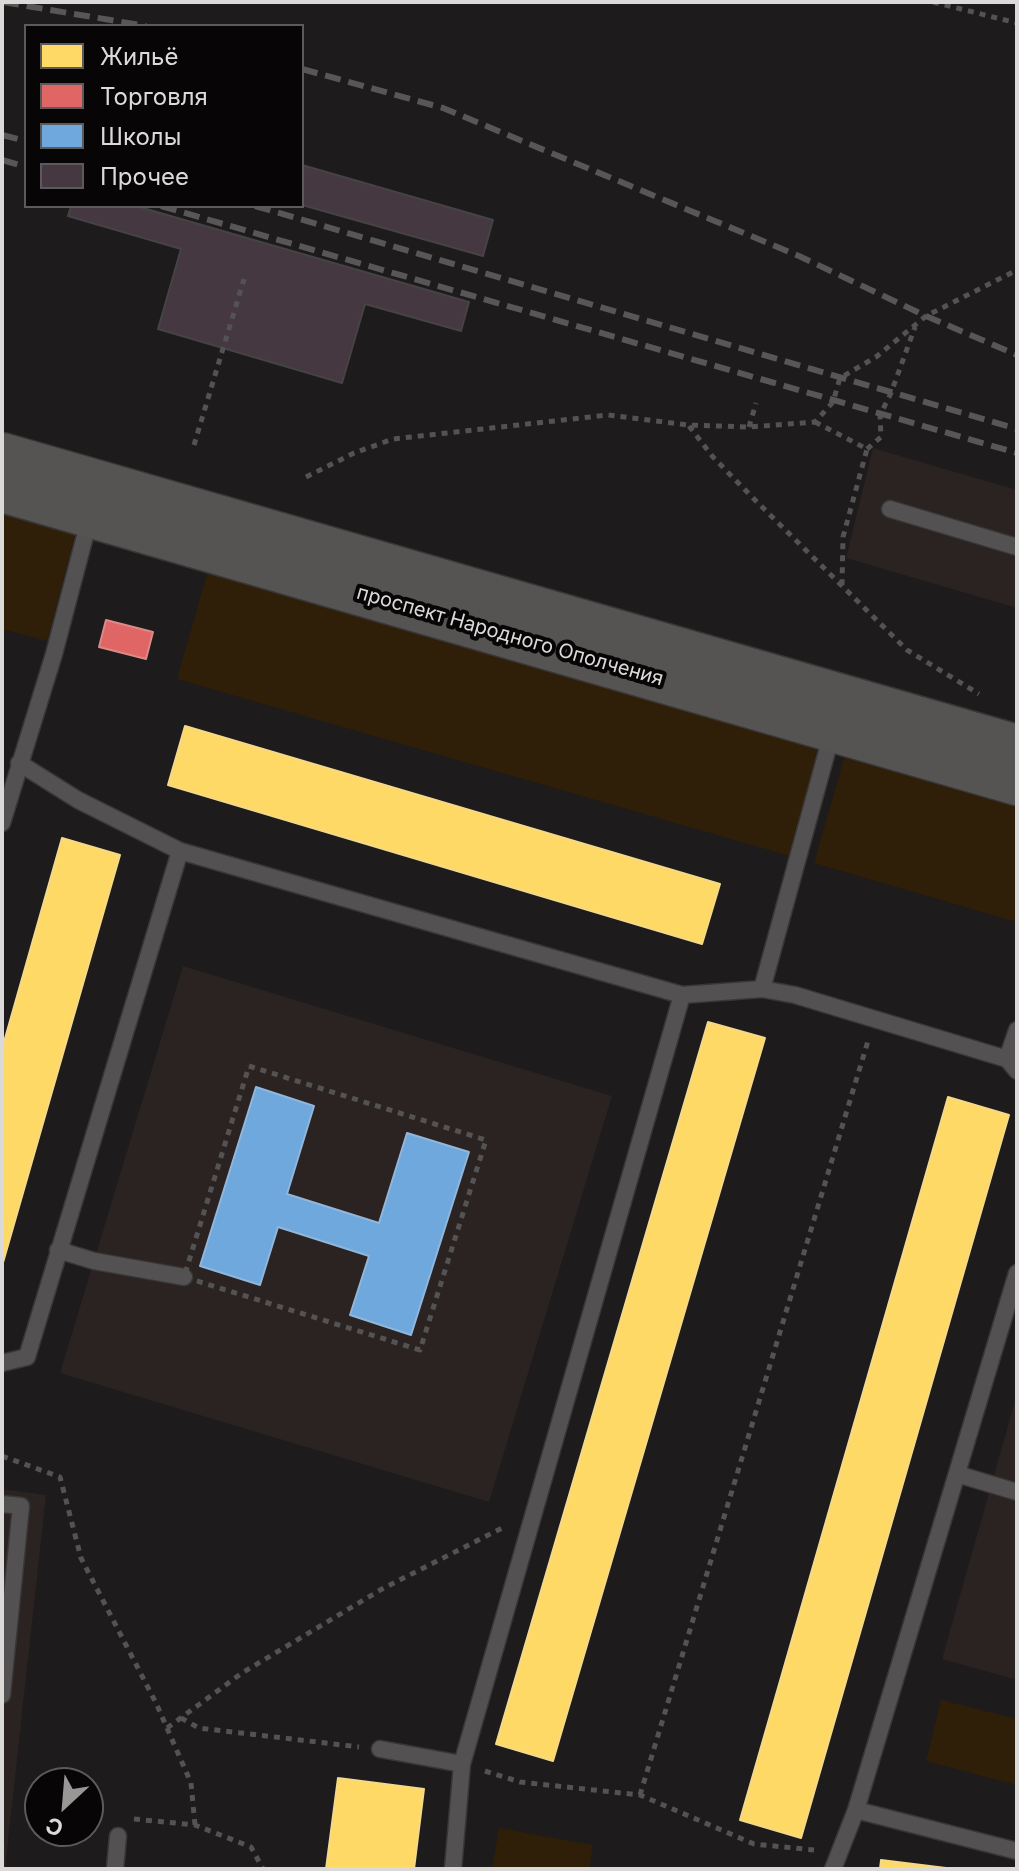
<!DOCTYPE html>
<meta charset="utf-8">
<style>
body{margin:0}
#map{position:relative;width:1019px;height:1871px;overflow:hidden;background:#1d1b1b;font-family:Inter,sans-serif}
canvas{display:block}
.frame{position:absolute;inset:0;border:4px solid #dcd9d9;pointer-events:none}
.legend{position:absolute;left:24px;top:24px;width:280px;height:184px;box-sizing:border-box;background:#070506;border:2px solid #5c5a5a;margin:0;padding:10px 14px;list-style:none;font-size:24px;color:#dcd9d9}
.legend li{display:flex;align-items:center;gap:16px;height:40px}
.legend b{width:40px;border:2px solid #5c5a5a}
.north{position:absolute;left:24px;top:1767px;width:80px;height:80px;box-sizing:border-box;background:#070506;border:2px solid #5c5a5a;border-radius:50%;rotate:206deg;font-size:22px;font-weight:700;line-height:32px;text-align:center;color:#dcd9d9}
.north::after{content:'';display:block;margin:auto;width:28px;height:36px;background:#999696;clip-path:polygon(50% 0,100% 100%,50% 72%,0 100%)}
</style>
<div id="map">
<canvas width="1019" height="1871"></canvas>
<div class="frame"></div>
<ul class="legend">
<li><b style="height:22px;background:#ffd966"></b>Жильё</li>
<li><b style="height:22px;background:#e06666"></b>Торговля</li>
<li><b style="height:22px;background:#6fa8dc"></b>Школы</li>
<li><b style="height:22px;background:#463841"></b>Прочее</li>
</ul>
<div class="north">С</div>
</div>
<script>
const c = document.querySelector('canvas').getContext('2d');
c.lineJoin = 'round';
function fillPath(path, color) {
  c.fillStyle = color;
  c.fill(path, 'evenodd');
}
function poly(rows) {
  const path = new Path2D();
  for (const r of rows) {
    path.moveTo(r[0], r[1]);
    for (let i = 2; i < r.length; i += 2) path.lineTo(r[i], r[i + 1]);
  }
  return path;
}
function trace(path, color, width, dash) {
  c.strokeStyle = color;
  c.lineWidth = width;
  c.lineCap = dash ? 'butt' : 'round';
  c.setLineDash(dash || []);
  c.stroke(path);
}
function drawText(font, color, halo, rows, align = 'center') {
  c.font = font + ' Inter,sans-serif';
  c.lineWidth = 8;
  c.setLineDash([]);
  c.textBaseline = 'middle';
  c.strokeStyle = halo;
  c.fillStyle = color;
  for (const [text, x, y, turn = 0] of rows) {
    c.save();
    c.translate(x, y);
    c.rotate((+turn || 0) * Math.PI / 180);
    c.textAlign = isNaN(turn) ? turn : align;
    if (halo) c.strokeText(text, 0, 0);
    c.fillText(text, 0, 0);
    c.restore();
  }
}
fillPath(poly([
 [873,448,1017,490,1017,608,846,558],
 [183,966,612,1096,489,1502,60,1373],
 [1017,1394,1017,1680,942,1659],
 [2,1489,46,1495,5,1869,2,1869]
]), '#2b2222');
fillPath(poly([
 [2,514,75,535,47,641,2,629],
 [208,571,821,748,790,856,177,679],
 [845,755,1017,805,1017,922,814,863],
 [941,1700,1017,1719,1017,1785,926,1761],
 [499,1828,593,1845,589,1869,492,1869]
]), '#301f08');
const homes = poly([
 [185,726,720,884,702,944,168,785,185,726],
 [62,838,120,855,2,1266,2,1049,62,838],
 [708,1022,765,1038,553,1761,496,1744,708,1022],
 [948,1097,1009,1115,801,1838,740,1820,948,1097],
 [338,1778,424,1789,414,1869,326,1869,338,1778],
 [881,1860,954,1869,880,1869,881,1860]
]);
fillPath(homes, '#ffd966');
trace(homes, '#f4d988', 2);
const shops = poly([
 [106,620,153,632,146,659,99,647,106,620]
]);
fillPath(shops, '#e06666');
trace(shops, '#df8888', 2);
const schools = poly([
 [256,1087,314,1106,287,1194,379,1223,407,1133,469,1152,411,1335,350,1315,369,1256,278,1227,260,1285,200,1266,256,1087]
]);
fillPath(schools, '#6fa8dc');
trace(schools, '#90b7db', 2);
const building = poly([
 [302,165,493,220,483,256,302,205,302,165],
 [71,206,136,206,469,302,461,331,365,304,342,383,158,329,181,249,68,216,71,206]
]);
fillPath(building, '#463841');
trace(building, '#454344', 2);
const lane = poly([
 [890,509,1017,547],
 [2,823,54,654,90,517],
 [180,851,682,995],
 [762,989,795,995,1007,1059],
 [1017,1030,1007,1059,1017,1071],
 [58,1250,94,1261,184,1277],
 [2,1363,27,1357,180,851,78,800,19,763],
 [957,1474,1017,1492],
 [2,1504,21,1506,2,1695],
 [380,1749,462,1764],
 [856,1810,1017,1851],
 [115,1869,118,1836],
 [453,1869,462,1764,682,995,762,989,832,733],
 [833,1869,856,1810,1017,1273]
]);
const secondary = poly([
 [2,455,1017,747],
 [2,490,1017,783]
]);
trace(lane, '#383636', 19);
trace(secondary, '#383636', 47);
trace(poly([
 [933,2,1017,23],
 [815,422,867,449,843,537,842,586],
 [689,426,713,457,753,498,907,650,979,694],
 [749,427,756,403],
 [194,445,244,279],
 [867,449,881,437,880,415,891,393,915,327],
 [306,477,354,453,393,439,608,415,688,425,749,427,815,422,833,402,840,378,876,357,926,316,1017,270],
 [249,1066,486,1140,420,1350,184,1277,249,1066],
 [2,1456,60,1477,81,1558,156,1703,191,1783,195,1825],
 [181,1718,199,1728,359,1747],
 [167,1728,242,1673,382,1589,506,1526],
 [485,1771,520,1782,640,1795,754,1844,814,1850],
 [640,1795,868,1041],
 [134,1819,195,1825,251,1847,263,1869]
]), '#545353', 5, [6, 6]);
trace(lane, '#535151', 16);
trace(secondary, '#555453', 44);
trace(poly([
 [3,2,146,26],
 [302,69,443,108,799,256,926,316,1017,355],
 [2,135,26,141],
 [2,160,26,167],
 [161,206,1017,453],
 [255,206,1017,429]
]), '#585656', 6, [16, 8]);
drawText('20px', '#dcd9d9', '#070506', [
 ["проспект Народного Ополчения",510,636,16]
]);
</script>
